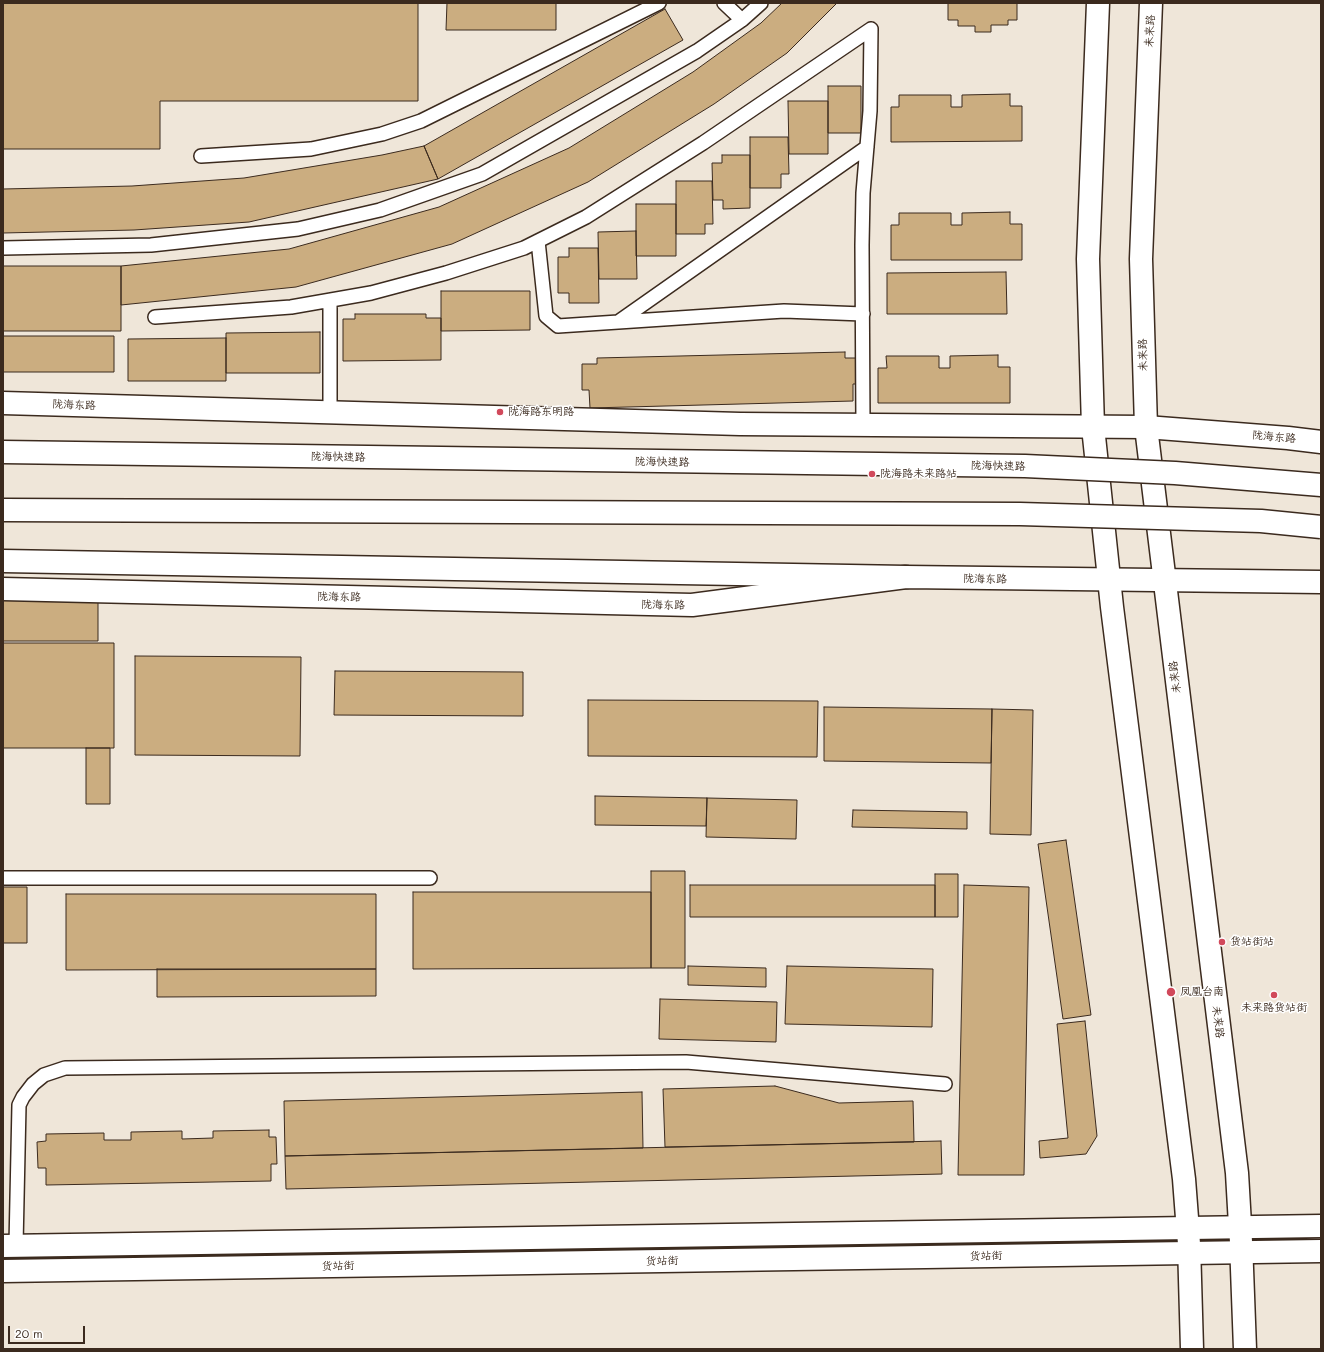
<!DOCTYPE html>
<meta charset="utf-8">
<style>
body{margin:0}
#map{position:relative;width:1324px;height:1352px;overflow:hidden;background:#efe6d9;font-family:Mali,sans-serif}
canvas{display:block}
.frame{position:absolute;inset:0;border:4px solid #3b2a1e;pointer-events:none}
.scale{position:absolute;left:8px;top:1326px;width:77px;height:18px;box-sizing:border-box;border:2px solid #3b2a1e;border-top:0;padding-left:5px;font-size:12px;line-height:14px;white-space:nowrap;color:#3b2a1e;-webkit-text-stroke:3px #fff;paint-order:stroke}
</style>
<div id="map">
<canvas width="1324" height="1352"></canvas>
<div class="frame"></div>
<div class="scale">20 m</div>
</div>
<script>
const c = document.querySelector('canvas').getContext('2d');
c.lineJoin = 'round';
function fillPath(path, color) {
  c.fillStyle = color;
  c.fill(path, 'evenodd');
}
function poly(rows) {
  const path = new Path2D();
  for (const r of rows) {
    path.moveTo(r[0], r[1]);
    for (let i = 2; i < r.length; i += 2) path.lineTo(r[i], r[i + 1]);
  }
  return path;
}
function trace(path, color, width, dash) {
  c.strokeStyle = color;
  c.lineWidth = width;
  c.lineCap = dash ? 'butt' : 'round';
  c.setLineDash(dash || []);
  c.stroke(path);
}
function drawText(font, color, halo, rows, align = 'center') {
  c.font = font + ' Mali,"LXGW WenKai TC",sans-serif';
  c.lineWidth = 3;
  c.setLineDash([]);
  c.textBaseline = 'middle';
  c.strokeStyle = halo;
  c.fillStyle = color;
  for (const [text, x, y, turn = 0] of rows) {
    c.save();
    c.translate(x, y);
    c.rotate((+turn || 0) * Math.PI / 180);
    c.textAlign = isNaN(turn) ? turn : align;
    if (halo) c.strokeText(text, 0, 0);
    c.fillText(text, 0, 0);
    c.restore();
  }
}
const building = poly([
 [3,3,418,3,418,101,160,101,160,149,3,149,3,3],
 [447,3,556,3,556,30,446,30,447,3],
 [782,3,837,3,787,53,714,104,588,182,452,244,296,287,121,305,121,266,289,249,439,207,569,148,693,72,761,23,782,3],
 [948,3,1017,3,1017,20,1008,20,1008,25,991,25,991,32,975,32,975,26,958,26,958,20,948,20,948,3],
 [665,9,683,40,438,179,424,146,665,9],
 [828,86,861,86,861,133,828,133,828,86],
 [1010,94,1010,106,1022,106,1022,141,891,142,891,107,899,107,899,95,951,95,951,107,962,107,962,95,1010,94],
 [788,101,828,101,828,154,789,154,788,101],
 [750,137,788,137,789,174,781,174,781,188,750,188,750,137],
 [424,146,438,179,249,222,134,230,3,233,3,189,132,186,244,178,382,155,424,146],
 [722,155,750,155,750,208,723,209,723,200,713,200,712,163,722,163,722,155],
 [676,181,712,181,713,224,705,224,705,234,676,234,676,181],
 [636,204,676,204,676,256,636,256,636,204],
 [1010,212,1010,224,1022,224,1022,260,891,260,891,225,899,225,899,213,951,213,951,225,962,225,962,213,1010,212],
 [636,231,637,279,599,279,598,232,636,231],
 [569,248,598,248,599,303,569,303,569,293,558,293,558,257,569,257,569,248],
 [3,266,121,266,121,331,3,331,3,266],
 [1006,272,1007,314,887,314,887,273,1006,272],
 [441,291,530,291,530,330,441,331,441,291],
 [355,314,426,314,426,318,441,318,441,360,343,361,343,319,355,319,355,314],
 [320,332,320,373,226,373,226,333,320,332],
 [3,336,114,336,114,372,3,372,3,336],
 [226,338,226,381,128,381,128,339,226,338],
 [845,352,845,358,859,358,859,384,853,384,853,401,590,408,589,390,582,390,582,364,597,364,597,358,845,352],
 [998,355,998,367,1010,367,1010,403,878,403,878,368,887,368,886,356,939,356,939,368,950,368,950,356,998,355],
 [3,595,98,595,98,641,3,641,3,595],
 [3,643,114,643,114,748,3,748,3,643],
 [135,656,301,657,300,756,135,755,135,656],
 [335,671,523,672,523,716,334,715,335,671],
 [588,700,818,701,817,757,588,756,588,700],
 [824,707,992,709,991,763,824,761,824,707],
 [992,709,1033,710,1031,835,990,834,992,709],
 [86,748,110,748,110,804,86,804,86,748],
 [595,796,707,798,706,826,595,825,595,796],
 [707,798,797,800,796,839,706,837,707,798],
 [853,810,967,812,967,829,852,827,853,810],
 [1066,840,1091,1015,1063,1019,1038,844,1066,840],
 [651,871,685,871,685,968,651,968,651,871],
 [935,874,958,874,958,917,935,917,935,874],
 [690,885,935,885,935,917,690,917,690,885],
 [964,885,1029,887,1024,1175,958,1175,964,885],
 [3,887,27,887,27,943,3,943,3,887],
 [413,892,651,892,651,968,413,969,413,892],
 [66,894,376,894,376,969,66,970,66,894],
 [688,966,766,968,766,987,688,985,688,966],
 [787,966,933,969,932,1027,785,1024,787,966],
 [157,969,376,969,376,996,157,997,157,969],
 [660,999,777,1002,776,1042,659,1039,660,999],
 [1085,1021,1097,1136,1086,1154,1040,1158,1039,1141,1068,1138,1057,1024,1085,1021],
 [775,1086,839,1103,913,1101,914,1142,665,1147,663,1089,775,1086],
 [642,1092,643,1148,285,1156,284,1101,642,1092],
 [269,1130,269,1137,276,1137,277,1164,271,1164,271,1181,46,1185,46,1168,38,1168,37,1142,46,1141,46,1134,104,1133,104,1140,131,1140,131,1132,182,1131,182,1139,213,1138,213,1131,269,1130],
 [941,1141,942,1174,286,1189,285,1156,941,1141]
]);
fillPath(building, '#cbad80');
trace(building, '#3b2a1e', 1);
const service = poly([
 [724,3,742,20],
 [201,156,311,149,382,134,421,121,659,3],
 [538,241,546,316,558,326,784,311,863,314],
 [3,248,151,245,298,229,380,210,482,174,697,51,742,20,761,3],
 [330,300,330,412],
 [155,317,291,307,371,293,446,273,524,248,586,217,703,143,871,29],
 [618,322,867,147],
 [863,425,862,245,863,193,870,111,871,29],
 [3,878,430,878],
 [16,1245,19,1105,23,1097,33,1084,44,1075,65,1068,686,1062,945,1084]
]);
const tertiary = poly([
 [3,403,740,424,1146,427,1288,438,1321,442],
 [3,589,692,605,906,577,1321,582],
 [3,1246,1321,1226],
 [3,1271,1321,1251]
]);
const primary = poly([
 [1098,3,1088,259,1093,427,1112,607,1184,1179,1189,1244,1192,1349],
 [1151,3,1141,259,1146,427,1237,1173,1241,1242,1245,1349]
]);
const trunk = poly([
 [3,561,906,577]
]);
trace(service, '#3b2a1e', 16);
trace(tertiary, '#3b2a1e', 25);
trace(primary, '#3b2a1e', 25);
trace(trunk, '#3b2a1e', 25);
trace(service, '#fff', 13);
trace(tertiary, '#fff', 22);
trace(primary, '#fff', 22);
trace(trunk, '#fff', 22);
const trunkBridge = poly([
 [3,452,1025,466,1175,473,1321,485],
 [3,510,1020,514,1261,521,1321,527]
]);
trace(trunkBridge, '#3b2a1e', 25, []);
trace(trunkBridge, '#fff', 22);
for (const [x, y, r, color] of [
 [500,412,4,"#d1495b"],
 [872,474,4,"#d1495b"],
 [1222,942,4,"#d1495b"],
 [1171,992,5,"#d1495b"],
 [1274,995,4,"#d1495b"]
]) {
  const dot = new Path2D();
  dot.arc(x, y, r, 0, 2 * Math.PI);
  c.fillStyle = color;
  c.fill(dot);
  trace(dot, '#fff', 1.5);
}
drawText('11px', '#3b2a1e', '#fff', [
 ["未来路",1150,31,-87],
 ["未来路",1143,355,-91],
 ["陇海东路",74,405,2],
 ["陇海东路",1274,437,5],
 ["陇海快速路",338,457,1],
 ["陇海快速路",662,462,1],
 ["陇海快速路",998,466,1],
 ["陇海东路",985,579,1],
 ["陇海东路",339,597,1],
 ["陇海东路",663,605,1],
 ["未来路",1175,677,-97],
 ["未来路",1218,1022,83],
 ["货站街",986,1256,-1],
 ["货站街",662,1261,-1],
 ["货站街",338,1266,-1]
]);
drawText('11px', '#3b2a1e', '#fff', [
 ["陇海路东明路",508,412],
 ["陇海路未来路站",880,474],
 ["货站街站",1230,942],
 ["凤凰台南",1180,992],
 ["未来路货站街",1274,1008,"center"]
], 'left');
</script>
